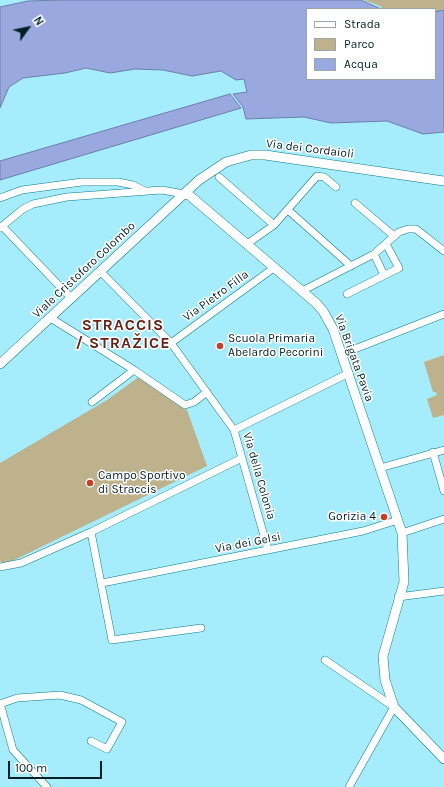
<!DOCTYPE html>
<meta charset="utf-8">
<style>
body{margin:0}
#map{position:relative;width:444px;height:787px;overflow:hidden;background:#a5ecfc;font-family:Karla,sans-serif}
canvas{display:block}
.legend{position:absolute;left:306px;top:8px;width:130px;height:72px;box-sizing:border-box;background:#fff;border:1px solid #9aa6a8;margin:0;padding:5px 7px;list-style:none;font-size:12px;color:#022026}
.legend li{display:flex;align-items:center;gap:8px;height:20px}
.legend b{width:20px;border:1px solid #9aa6a8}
.north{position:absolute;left:8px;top:8px;width:40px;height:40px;-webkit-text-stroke:3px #fff;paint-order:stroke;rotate:57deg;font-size:11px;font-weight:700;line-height:16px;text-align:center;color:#022026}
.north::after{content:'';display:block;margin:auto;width:14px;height:18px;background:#022026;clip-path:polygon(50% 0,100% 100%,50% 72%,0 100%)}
.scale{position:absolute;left:8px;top:761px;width:94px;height:18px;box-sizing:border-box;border:2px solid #022026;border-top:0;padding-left:5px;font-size:12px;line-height:14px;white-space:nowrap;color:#022026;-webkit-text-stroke:3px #fff;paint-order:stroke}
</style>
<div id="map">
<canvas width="444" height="787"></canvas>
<ul class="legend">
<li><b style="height:5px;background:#fff"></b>Strada</li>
<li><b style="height:11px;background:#bdb28b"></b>Parco</li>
<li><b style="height:11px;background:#9aa8e0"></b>Acqua</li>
</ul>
<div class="north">N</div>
<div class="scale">100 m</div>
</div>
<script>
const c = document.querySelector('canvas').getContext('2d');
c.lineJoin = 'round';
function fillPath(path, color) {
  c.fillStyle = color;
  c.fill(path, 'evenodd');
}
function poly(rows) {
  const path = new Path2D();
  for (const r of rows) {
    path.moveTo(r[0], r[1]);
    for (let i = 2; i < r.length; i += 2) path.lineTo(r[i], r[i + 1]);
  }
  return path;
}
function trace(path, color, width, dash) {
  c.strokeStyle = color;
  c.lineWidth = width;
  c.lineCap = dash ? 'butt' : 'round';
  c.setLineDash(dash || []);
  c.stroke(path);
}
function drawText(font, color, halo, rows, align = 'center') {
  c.font = font + ' Karla,sans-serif';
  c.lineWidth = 3;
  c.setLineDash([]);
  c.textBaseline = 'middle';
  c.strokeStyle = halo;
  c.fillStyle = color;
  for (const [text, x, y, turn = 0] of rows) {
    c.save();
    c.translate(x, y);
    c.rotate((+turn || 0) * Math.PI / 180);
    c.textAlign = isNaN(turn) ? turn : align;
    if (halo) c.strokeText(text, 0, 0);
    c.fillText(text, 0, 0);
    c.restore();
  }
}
fillPath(poly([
 [364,0,444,0,444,9,435,12,435,9,383,9,380,6],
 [444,355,444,415,433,418,427,399,437,395,436,392,433,392,424,362],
 [140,376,187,410,207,466,4,565,0,561,0,463,107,400]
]), '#bdb28b');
const water = poly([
 [60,0,361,0,381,9,307,9,307,79,435,79,435,12,444,10,444,132,423,134,387,121,331,123,304,117,246,119,243,107,233,94,247,92,244,79,236,80,221,71,192,76,163,70,135,69,110,73,86,68,65,73,23,78,9,87,0,108,0,7,28,1,60,0],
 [230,94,241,108,0,180,0,161,230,94]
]);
fillPath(water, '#9aa8e0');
trace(water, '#6c7fa8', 1);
const minor = poly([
 [219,177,274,225],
 [0,198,22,190,82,182,118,182,133,185,145,191],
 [355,203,394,236],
 [288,210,351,266],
 [2,226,71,298],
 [0,228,23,209,33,204,67,197,162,190,184,194],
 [247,244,274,225,317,176,324,177,336,187],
 [374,254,384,275],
 [100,271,171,343,234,430,268,550],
 [302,291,374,254,399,232,408,229,416,229,444,251],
 [347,294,399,268,386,244],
 [49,317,134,370,185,405,194,402,207,392],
 [171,343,275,267],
 [342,354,444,314],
 [92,402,134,370],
 [234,430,349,373],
 [433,452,444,491],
 [380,468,444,450],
 [91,532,112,640,201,628],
 [402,533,444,519],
 [0,567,21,563,91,532,242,458],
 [102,583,363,531,398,520],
 [398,597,444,591],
 [325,660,394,707,349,787],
 [0,703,13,750,47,787],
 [0,704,17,698,60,695,81,700,122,722,107,749,91,741]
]);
const tertiary = poly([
 [184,194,189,195,316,303,323,311,333,329,402,533,404,582,383,656,385,680,394,707,444,759],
 [0,364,199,180,226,162,251,155,265,155,444,181]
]);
trace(minor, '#087b8d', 8);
trace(tertiary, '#087b8d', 10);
trace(minor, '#fff', 7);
trace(tertiary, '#fff', 9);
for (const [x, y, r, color] of [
 [220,346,4,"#ca3f23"],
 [90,483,4,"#ca3f23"],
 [384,517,4,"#ca3f23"]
]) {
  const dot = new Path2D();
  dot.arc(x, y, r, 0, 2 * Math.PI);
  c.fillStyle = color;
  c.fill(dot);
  trace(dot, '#fff', 1.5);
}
drawText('12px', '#022026', '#fff', [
 ["Via dei Cordaioli",310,149,7],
 ["Viale Cristoforo Colombo",84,270,-43],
 ["Via Pietro Filla",216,296,-36],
 ["Via Brigata Pavia",354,358,70],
 ["Via della Colonia",259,476,74],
 ["Via dei Gelsi",248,543,-11]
]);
drawText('12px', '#022026', '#fff', [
 ["Scuola Primaria",228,339],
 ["Abelardo Pecorini",228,353],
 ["Campo Sportivo",98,476],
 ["di Straccis",98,490],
 ["Gorizia 4",376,517,"right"]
], 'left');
c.letterSpacing = '1px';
drawText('bold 16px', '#672416', '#fff', [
 ["STRACCIS",123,325],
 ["/ STRAŽICE",123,343]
]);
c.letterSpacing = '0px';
</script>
